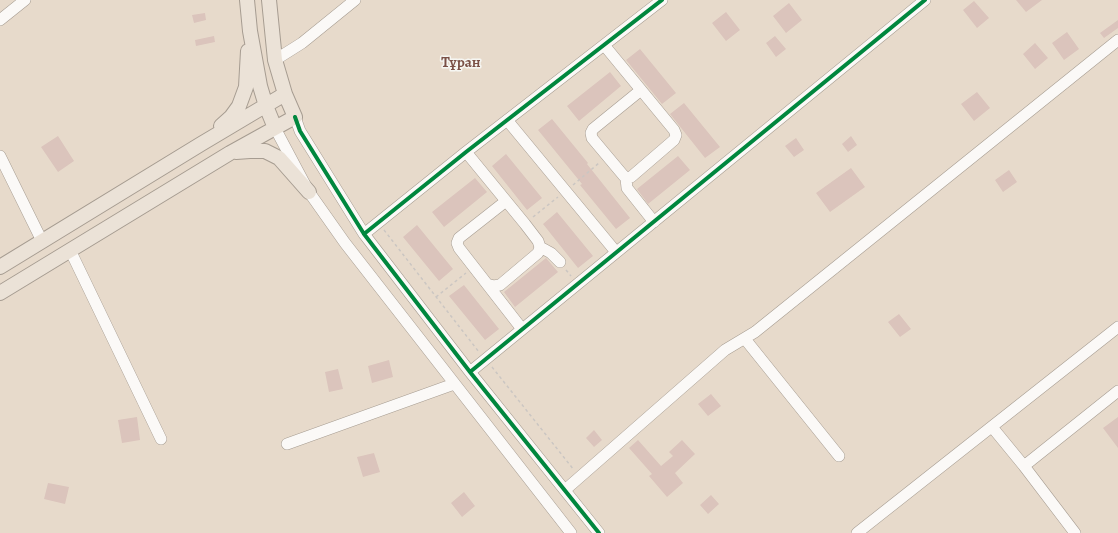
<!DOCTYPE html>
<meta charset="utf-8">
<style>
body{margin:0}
canvas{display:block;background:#e7dacb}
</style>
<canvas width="1118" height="533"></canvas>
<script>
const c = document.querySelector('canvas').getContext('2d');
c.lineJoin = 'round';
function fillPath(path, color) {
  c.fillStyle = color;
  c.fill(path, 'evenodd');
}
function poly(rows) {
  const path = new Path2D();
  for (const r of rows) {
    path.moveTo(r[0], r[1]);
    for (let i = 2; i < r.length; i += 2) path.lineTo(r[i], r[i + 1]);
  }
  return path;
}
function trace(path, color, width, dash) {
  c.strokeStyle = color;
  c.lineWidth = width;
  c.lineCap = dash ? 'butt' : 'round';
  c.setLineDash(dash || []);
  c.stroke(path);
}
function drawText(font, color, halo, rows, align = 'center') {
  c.font = font + ' Alegreya,serif';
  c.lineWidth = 3;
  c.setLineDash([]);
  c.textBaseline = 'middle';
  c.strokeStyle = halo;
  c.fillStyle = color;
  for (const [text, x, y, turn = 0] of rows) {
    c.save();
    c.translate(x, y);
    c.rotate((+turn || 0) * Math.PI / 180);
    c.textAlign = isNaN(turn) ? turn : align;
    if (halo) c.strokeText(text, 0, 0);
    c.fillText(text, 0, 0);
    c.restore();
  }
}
fillPath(poly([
 [1016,0,1042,0,1026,12],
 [974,1,989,18,977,28,963,10],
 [789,3,802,20,786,33,773,16],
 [726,12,740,30,726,41,712,23],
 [205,13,206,20,194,23,192,15],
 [1118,20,1118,28,1104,38,1100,33],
 [1067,32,1079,49,1064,60,1052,43],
 [214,36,215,42,196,46,195,40],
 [775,36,786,49,776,57,766,43],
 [1035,43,1048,58,1035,69,1023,54],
 [640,49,676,93,662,104,626,60],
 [610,72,621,86,579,121,567,106],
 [977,92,990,108,974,121,961,104],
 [684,103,720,147,705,158,670,114],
 [552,119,588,163,587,164,630,218,616,229,580,185,582,184,538,130],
 [58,136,74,161,58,172,41,147],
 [851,136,857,145,848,152,842,144],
 [796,138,804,150,794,157,785,146],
 [506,154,542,198,527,210,492,166],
 [678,156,690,170,648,204,637,189],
 [851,168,865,187,830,212,816,193],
 [1009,170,1017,182,1003,192,995,180],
 [475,178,487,192,444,227,432,212],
 [557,212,593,256,578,268,543,224],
 [417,225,453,269,439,281,403,237],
 [546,258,558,272,515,307,504,292],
 [464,285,499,329,485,340,449,296],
 [899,314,911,329,900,337,888,322],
 [389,360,393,377,372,383,368,366],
 [338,369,343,389,329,392,325,372],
 [711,394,721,406,708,416,698,404],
 [137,417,140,440,122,443,118,420],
 [1118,417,1118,448,1103,428],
 [594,430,602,440,594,447,586,438],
 [638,440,661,466,673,456,669,452,682,440,695,454,675,473,683,483,667,497,649,476,652,474,629,448],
 [374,453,380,472,363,477,357,457],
 [48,483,69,487,65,504,44,499],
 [464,492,475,506,462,517,451,503],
 [711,495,719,504,708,514,700,505]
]), '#dbc4bc');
const minor = poly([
 [0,20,25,0],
 [604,45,674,130,676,135,674,140,631,177,626,178,623,175,592,138,591,133,593,129,641,90],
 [275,60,302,43,355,0],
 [295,117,300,131,364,234,470,372,599,533],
 [507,120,616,252],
 [275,128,309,192,345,243,571,533],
 [466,152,525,224,538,241,540,247,538,253,500,285,493,286,487,284,459,248,457,243,459,238,506,201],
 [0,156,42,241],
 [626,178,627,188,654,222],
 [364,234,466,152,662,0],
 [540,247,551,253,560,262],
 [70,250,161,439],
 [487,284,522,329],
 [745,339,839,456],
 [470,372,925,0],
 [992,427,1024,466],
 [287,444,454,384],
 [565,490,725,350,755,332,1118,40],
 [857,533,1118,327],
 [1075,533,1024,466,1118,391]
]);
const major = poly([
 [247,0,250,31,260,86,266,106,275,128],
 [221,126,231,117,239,106,246,87,248,51],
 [236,152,250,151,265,151,279,158,309,192],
 [0,267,201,144,285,94],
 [0,293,230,153,295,117,285,94,275,60,269,0]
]);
trace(minor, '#a69c91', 12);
trace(major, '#a69c91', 16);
trace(poly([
 [573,185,599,163],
 [533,217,558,197],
 [384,230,479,352],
 [566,270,571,276],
 [436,297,466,273],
 [492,367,574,470]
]), '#cbc6c2', 1.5, [3, 3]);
trace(minor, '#fbf9f7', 11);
trace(major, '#ebe2d7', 14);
trace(poly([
 [295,117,300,131,364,234,470,372,599,533],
 [364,234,466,152,662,0],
 [470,372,925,0]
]), '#00873e', 4);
drawText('bold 15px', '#7a5046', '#f6f6f2', [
 ["Тұран",461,63]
]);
</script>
